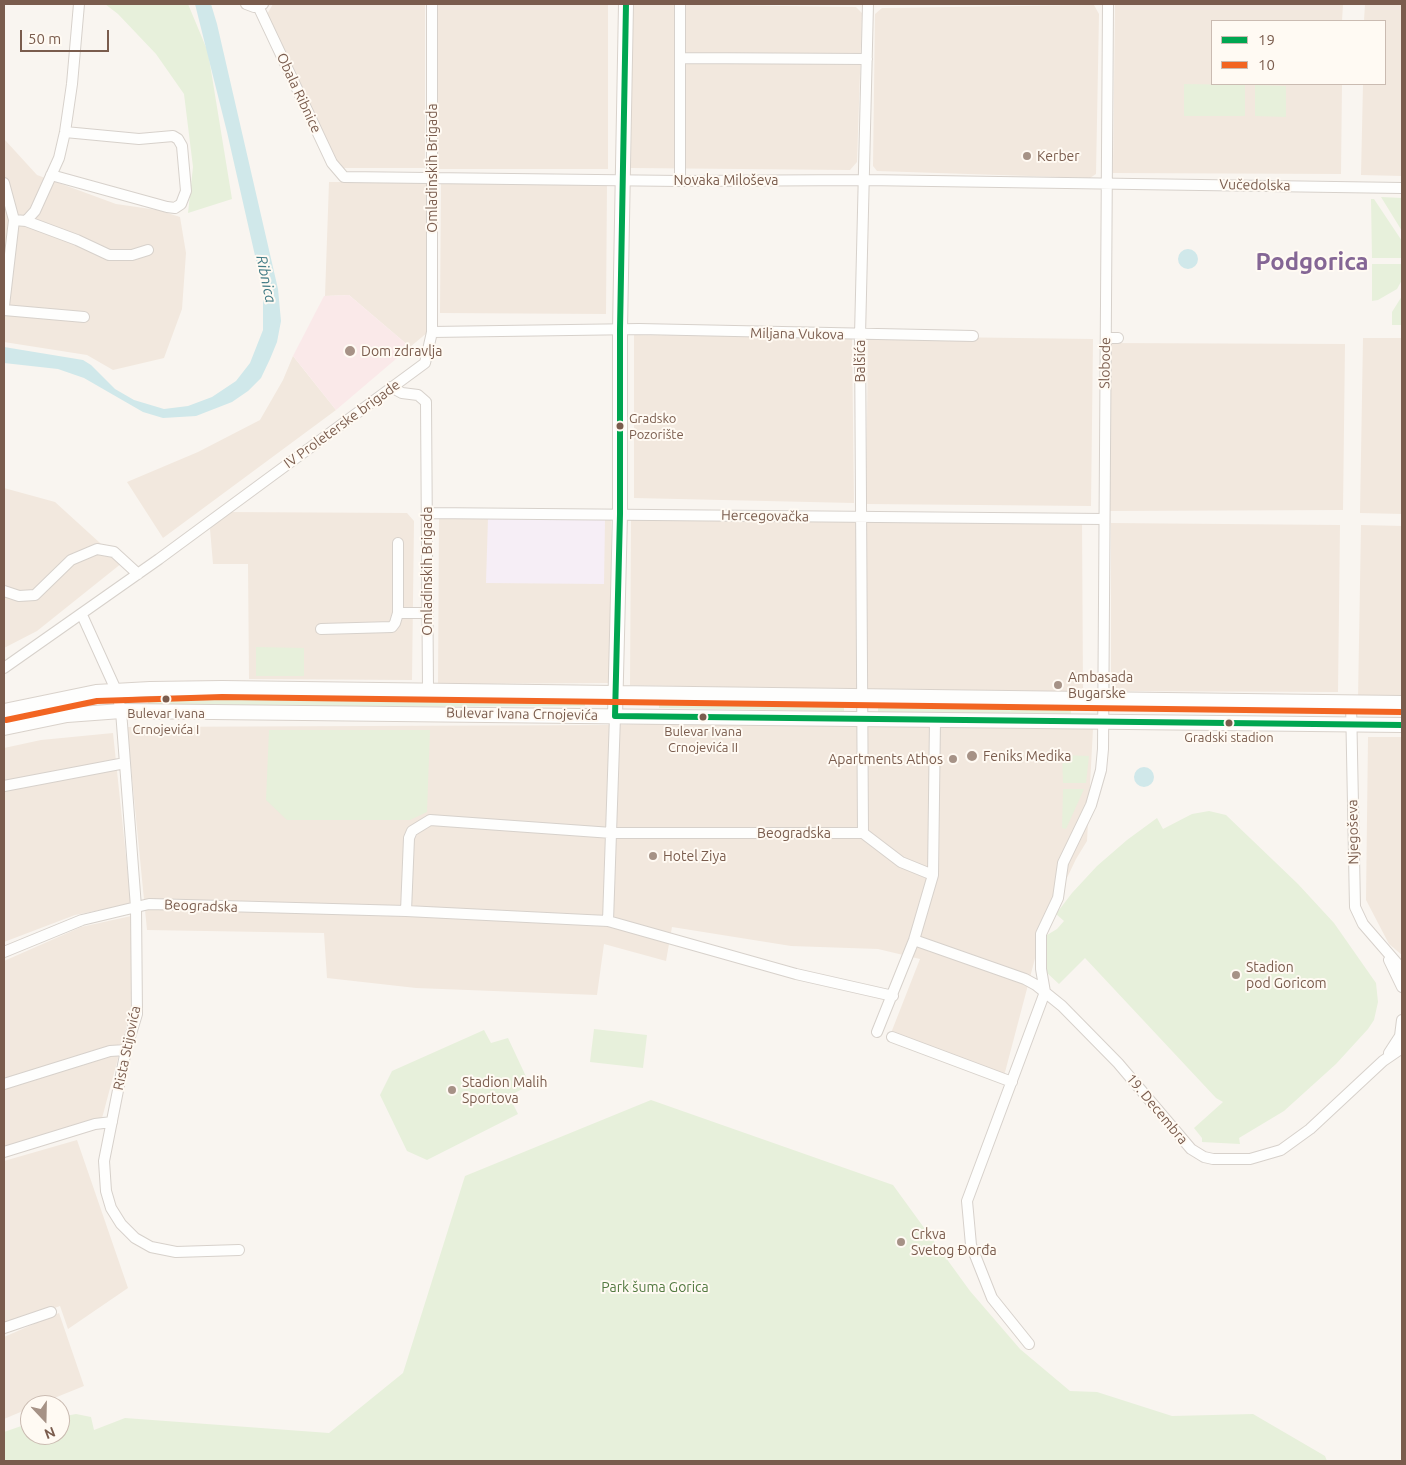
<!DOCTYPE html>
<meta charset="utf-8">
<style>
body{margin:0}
#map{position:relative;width:1406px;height:1465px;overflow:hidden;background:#f9f5f0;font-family:Ubuntu,sans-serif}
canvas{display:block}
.frame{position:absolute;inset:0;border:5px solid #7a5c4d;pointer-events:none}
.legend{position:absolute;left:1211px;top:20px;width:175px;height:65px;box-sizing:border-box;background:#fffaf3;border:1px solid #cabbb1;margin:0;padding:6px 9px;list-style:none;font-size:15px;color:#7a5c4d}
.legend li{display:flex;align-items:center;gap:10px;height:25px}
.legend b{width:25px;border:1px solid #cabbb1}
.north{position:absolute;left:20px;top:1395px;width:50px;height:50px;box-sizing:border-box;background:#fffaf3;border:1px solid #cabbb1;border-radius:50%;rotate:159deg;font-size:14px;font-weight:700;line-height:20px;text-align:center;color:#7a5c4d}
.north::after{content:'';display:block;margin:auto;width:18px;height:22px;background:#a69286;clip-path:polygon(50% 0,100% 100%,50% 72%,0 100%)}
.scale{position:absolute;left:20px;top:30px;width:89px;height:22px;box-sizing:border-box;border:2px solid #7a5c4d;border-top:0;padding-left:6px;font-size:15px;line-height:18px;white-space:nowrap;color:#7a5c4d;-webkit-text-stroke:4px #fffaf3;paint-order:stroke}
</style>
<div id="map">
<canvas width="1406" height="1465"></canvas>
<div class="frame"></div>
<ul class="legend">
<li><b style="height:6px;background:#00a651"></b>19</li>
<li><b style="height:6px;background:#f26522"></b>10</li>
</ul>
<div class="north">N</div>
<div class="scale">50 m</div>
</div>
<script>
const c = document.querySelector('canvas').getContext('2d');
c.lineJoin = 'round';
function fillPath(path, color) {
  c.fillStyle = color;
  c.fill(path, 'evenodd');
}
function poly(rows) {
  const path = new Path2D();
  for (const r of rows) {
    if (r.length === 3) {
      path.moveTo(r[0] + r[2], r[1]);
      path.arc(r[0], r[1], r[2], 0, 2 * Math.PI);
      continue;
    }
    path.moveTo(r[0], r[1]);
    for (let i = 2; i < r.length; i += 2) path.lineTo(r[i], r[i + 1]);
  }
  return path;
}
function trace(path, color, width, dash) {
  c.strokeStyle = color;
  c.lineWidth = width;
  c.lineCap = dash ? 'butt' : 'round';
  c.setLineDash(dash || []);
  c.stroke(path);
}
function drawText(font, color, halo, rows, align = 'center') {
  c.font = font + ' Ubuntu,sans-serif';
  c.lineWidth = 4;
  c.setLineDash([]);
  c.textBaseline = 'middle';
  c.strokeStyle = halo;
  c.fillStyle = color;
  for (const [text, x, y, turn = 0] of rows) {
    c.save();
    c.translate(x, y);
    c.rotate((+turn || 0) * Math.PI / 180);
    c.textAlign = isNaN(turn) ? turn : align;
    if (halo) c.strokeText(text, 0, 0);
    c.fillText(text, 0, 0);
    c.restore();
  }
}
fillPath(poly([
 [273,4,425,4,425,168,340,168,266,16],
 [433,4,608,4,608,169,437,169],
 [632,4,856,7,862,13,857,162,850,170,631,168],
 [1115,4,1343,4,1342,21,1212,21,1212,84,1342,84,1341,174,1113,173],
 [1365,4,1402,4,1402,176,1361,175,1363,84,1385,84,1385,21,1364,21],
 [1094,5,1099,14,1096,174,1090,178,877,171,873,166,875,14,882,8],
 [5,140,37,175,116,204,158,210,180,217,186,253,182,309,164,358,113,370,87,355,4,342],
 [329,182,426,182,428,332,410,347,349,295,325,296],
 [441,182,607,183,606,314,440,313],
 [634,335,852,337,854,503,634,498],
 [868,336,1093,339,1091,506,866,504],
 [1363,338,1402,338,1402,514,1360,513],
 [1110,343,1345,344,1343,510,1109,511],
 [293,356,336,410,163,538,127,482,198,452,260,420,283,380],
 [4,488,55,502,122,563,37,631,4,648],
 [227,512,407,513,414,521,412,680,249,679,248,564,213,564,210,529],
 [439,515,611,517,614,683,438,684],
 [631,517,856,520,857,690,630,685],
 [865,517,1082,518,1083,692,866,690],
 [1111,523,1340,525,1338,692,1111,691],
 [1361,525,1402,526,1402,700,1358,699],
 [862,719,935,720,1093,729,1087,841,1076,859,1043,928,1004,1076,891,1033,920,959,878,949,791,946,672,927,666,961,604,944,597,995,416,988,327,978,324,933,147,930,127,727,610,725],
 [113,733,131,904,75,915,4,942,4,748,41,740],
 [1368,737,1402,737,1402,955,1389,944,1366,900],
 [131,916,133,1002,101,1122,4,1150,4,961,81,927],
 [77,1140,128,1288,68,1329,60,1306,4,1327,4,1161],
 [59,1313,84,1386,37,1405,30,1405,30,1408,4,1419,4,1337]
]), '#f2e8de');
fillPath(poly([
 [488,518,605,519,604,584,486,583]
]), '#f6eef6');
fillPath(poly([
 [349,295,410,347,336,410,293,356,324,296]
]), '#fae9e9');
fillPath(poly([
 [105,4,188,4,208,52,232,199,188,213,193,167,184,94,156,54,118,14],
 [1184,84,1245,85,1245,116,1184,116],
 [1255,85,1286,86,1286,117,1255,116],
 [1381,197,1402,198,1402,231],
 [1371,199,1374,199,1402,241,1402,258,1372,258],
 [1372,264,1402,264,1402,280,1397,289,1378,300,1372,301],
 [1402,296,1402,325,1392,325,1392,312],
 [256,647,304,648,304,676,256,676],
 [585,697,585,706,148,707,148,698],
 [659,700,844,703,844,711,659,708],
 [878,703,1071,707,1071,716,878,712],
 [269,730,430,730,427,812,410,820,287,820,266,800],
 [1062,755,1089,756,1086,783,1063,783],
 [1063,789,1084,789,1066,829,1062,828],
 [1209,811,1226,815,1298,884,1334,923,1376,983,1378,1002,1374,1020,1368,1029,1336,1064,1284,1111,1239,1138,1240,1144,1202,1142,1202,1138,1194,1128,1223,1102,1216,1098,1085,958,1059,984,1046,972,1047,935,1057,929,1064,921,1056,914,1072,893,1097,866,1127,840,1157,818,1163,829,1192,814],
 [594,1029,647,1035,643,1068,590,1062],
 [484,1030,491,1043,508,1038,530,1085,509,1096,518,1114,427,1160,407,1151,380,1095,392,1071],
 [651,1100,893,1185,970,1291,1020,1349,1070,1391,1097,1392,1172,1416,1253,1414,1325,1456,1327,1461,4,1461,4,1432,30,1423,30,1435,60,1435,60,1417,76,1414,91,1417,94,1430,125,1418,329,1433,403,1373,465,1176]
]), '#e7f0db');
fillPath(poly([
 [195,4,211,4,217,24,278,289,281,321,277,342,270,359,261,378,248,391,232,402,196,416,163,418,143,412,84,378,58,369,4,363,4,347,83,360,91,365,115,389,134,400,164,409,188,406,212,397,236,381,250,363,263,330,263,291,227,132],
 [1188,259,10],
 [1144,777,10]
]), '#d0e8ea');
const street = poly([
 [246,4,254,7,263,4],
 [258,6,332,163,344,177,680,181,865,180,1402,188],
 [680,58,867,59],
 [51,175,167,207,175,208,181,204,186,191,182,146,178,139,173,136,139,139,65,132],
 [680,181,680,4],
 [4,183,14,220,26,221,35,211,59,158,65,132,72,84,79,4],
 [26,221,77,240,109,255,132,255,148,250],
 [4,306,14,220],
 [4,310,84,317],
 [432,332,639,329,973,336],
 [1106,338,1118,338],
 [391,387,402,393,418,395,426,402,428,690],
 [427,513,1104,519],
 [398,543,398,613,428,613],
 [4,591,19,596,35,595,71,560,97,549,114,552,138,574],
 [82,615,116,690,121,711,136,907,137,1014,126,1050,104,1161,106,1191,111,1208,121,1224,135,1238,151,1247,176,1252,239,1250],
 [321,629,392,627,395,623,398,613],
 [4,668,159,559,425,363,432,332,432,4],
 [1351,702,1355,907,1363,924,1402,969],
 [4,786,125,763],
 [863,833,860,335,868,4],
 [863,833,901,862,933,875],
 [406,911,409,838,412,831,430,820,612,833,863,833],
 [608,921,615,716],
 [914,940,1025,979,1036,985,1062,1006,1118,1063,1191,1149,1204,1157,1213,1159,1250,1159,1281,1150,1310,1129,1383,1061,1402,1048],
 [4,952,82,920,149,904,406,911,587,920,608,921,796,974,893,996],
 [1389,960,1402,987],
 [877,1032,914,940,933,875,935,720],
 [892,1037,1012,1082],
 [1389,1053,1400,1036,1402,1020],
 [4,1084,110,1051,126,1050],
 [4,1152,95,1124,112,1122],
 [4,1328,51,1312],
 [1029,1344,992,1298,971,1245,967,1201,1045,992,1041,969,1041,934,1058,898,1063,863,1091,805,1101,770,1103,749,1108,4]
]);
const secondary = poly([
 [4,711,96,692,150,689,222,688,1402,703],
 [615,716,620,514,620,329,626,4],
 [4,728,67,715,121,711,1402,725]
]);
trace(street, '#d7d1cb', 12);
trace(secondary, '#d9d2cb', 16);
trace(street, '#fefefd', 10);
trace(secondary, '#fefefd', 14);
trace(poly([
 [626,4,620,329,620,514,615,716,1402,725]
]), '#00a651', 6);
trace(poly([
 [6,720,97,701,222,697,1402,712]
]), '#f26522', 6);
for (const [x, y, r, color] of [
 [1027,156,5,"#a69286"],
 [350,351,6,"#a69286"],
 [620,426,4.5,"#7a5c4d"],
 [1058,685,5,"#a69286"],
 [166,699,4.5,"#7a5c4d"],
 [703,717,4.5,"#7a5c4d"],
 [1229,723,4.5,"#7a5c4d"],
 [972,756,6,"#a69286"],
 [953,759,5,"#a69286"],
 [653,856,5,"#a69286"],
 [1236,975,5,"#a69286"],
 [452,1090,5,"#a69286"],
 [901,1242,5,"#a69286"]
]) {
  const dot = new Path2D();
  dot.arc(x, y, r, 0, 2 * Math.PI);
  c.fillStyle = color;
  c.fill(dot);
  trace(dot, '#fffaf3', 2);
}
drawText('13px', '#7a5c4d', '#fffaf3', [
 ["Gradsko",629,419,"left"],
 ["Pozorište",629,435,"left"],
 ["Bulevar Ivana",166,714],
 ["Crnojevića I",166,730],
 ["Bulevar Ivana",703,732],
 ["Crnojevića II",703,748],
 ["Gradski stadion",1229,738]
]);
drawText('14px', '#7a5c4d', '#fffaf3', [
 ["Obala Ribnice",299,93,65],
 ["Omladinskih Brigada",432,168,-90],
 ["Novaka Miloševa",726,180],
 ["Vučedolska",1255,185,1],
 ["Miljana Vukova",797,334,1],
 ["Balšića",860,361,-90],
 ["Slobode",1105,363,-89],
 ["IV Proleterske brigade",342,424,-36],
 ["Hercegovačka",765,516,1],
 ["Omladinskih Brigada",427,571,-90],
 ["Bulevar Ivana Crnojevića",522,714,1],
 ["Njegoševa",1353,832,-91],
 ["Beogradska",794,833],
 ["Beogradska",201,906,2],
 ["Rista Stijovića",127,1048,-78],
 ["19. Decembra",1157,1109,50]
]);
drawText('14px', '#7a5c4d', '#fffaf3', [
 ["Kerber",1037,156],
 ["Dom zdravlja",361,351],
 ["Ambasada",1068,677],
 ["Bugarske",1068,693],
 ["Feniks Medika",983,756],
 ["Apartments Athos",943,759,"right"],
 ["Hotel Ziya",663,856],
 ["Stadion",1246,967],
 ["pod Goricom",1246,983],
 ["Stadion Malih",462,1082],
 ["Sportova",462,1098],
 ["Crkva",911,1234],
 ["Svetog Đorđa",911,1250]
], 'left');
drawText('14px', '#537a41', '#fffaf3', [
 ["Park šuma Gorica",655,1287]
]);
drawText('italic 15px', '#437c86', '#fffaf3', [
 ["Ribnica",266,279,78]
]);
drawText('bold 24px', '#846695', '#fffaf3', [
 ["Podgorica",1312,262]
]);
</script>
